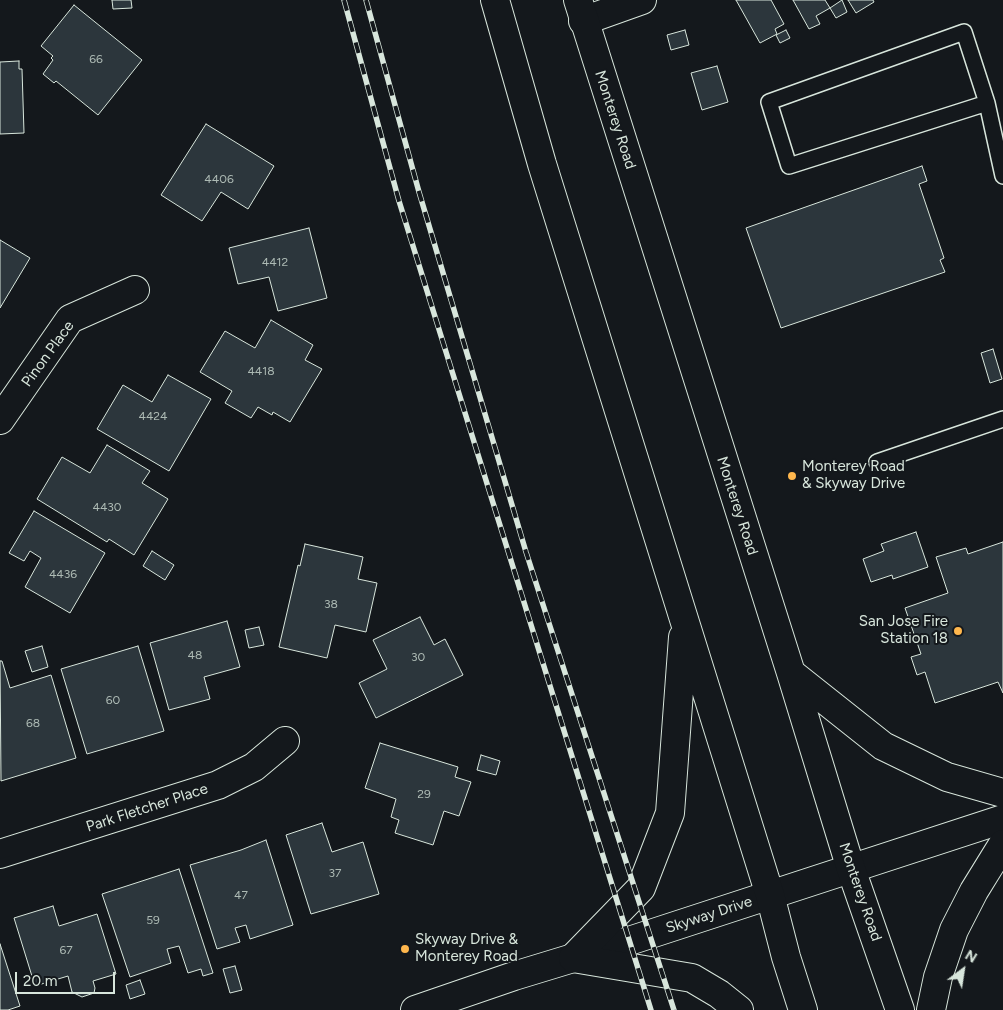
<!DOCTYPE html>
<style>
body{margin:0}
#map{position:relative;width:1003px;height:1010px;overflow:hidden;background:#14181c;font-family:Figtree,sans-serif}
canvas{display:block}
.north{position:absolute;left:938px;top:945px;width:50px;height:50px;-webkit-text-stroke:4px #14181c;paint-order:stroke;rotate:31deg;font-size:14px;font-weight:700;line-height:20px;text-align:center;color:#d8e6dc}
.north::after{content:'';display:block;margin:auto;width:18px;height:22px;background:#d8e6dc;clip-path:polygon(50% 0,100% 100%,50% 72%,0 100%)}
.scale{position:absolute;left:15px;top:972px;width:100px;height:22px;box-sizing:border-box;border:2px solid #d8e6dc;border-top:0;padding-left:6px;font-size:15px;line-height:18px;white-space:nowrap;color:#d8e6dc;-webkit-text-stroke:4px #14181c;paint-order:stroke}
</style>
<div id="map">
<canvas width="1003" height="1010"></canvas>
<div class="north">N</div>
<div class="scale">20 m</div>
</div>
<script>
const c = document.querySelector('canvas').getContext('2d');
c.lineJoin = 'round';
function fillPath(path, color) {
  c.fillStyle = color;
  c.fill(path, 'evenodd');
}
function poly(rows) {
  const path = new Path2D();
  for (const r of rows) {
    path.moveTo(r[0], r[1]);
    for (let i = 2; i < r.length; i += 2) path.lineTo(r[i], r[i + 1]);
  }
  return path;
}
function trace(path, color, width, dash) {
  c.strokeStyle = color;
  c.lineWidth = width;
  c.lineCap = dash ? 'butt' : 'round';
  c.setLineDash(dash || []);
  c.stroke(path);
}
function drawText(font, color, halo, rows, align = 'center') {
  c.font = font + ' Figtree,sans-serif';
  c.lineWidth = 4;
  c.setLineDash([]);
  c.textBaseline = 'middle';
  c.strokeStyle = halo;
  c.fillStyle = color;
  for (const [text, x, y, turn = 0] of rows) {
    c.save();
    c.translate(x, y);
    c.rotate((+turn || 0) * Math.PI / 180);
    c.textAlign = isNaN(turn) ? turn : align;
    if (halo) c.strokeText(text, 0, 0);
    c.fillText(text, 0, 0);
    c.restore();
  }
}
const building = poly([
 [112,0,131,0,132,8,113,9,112,0],
 [736,0,771,0,784,24,775,29,777,34,760,43,736,0],
 [793,0,825,0,830,8,816,16,820,24,809,29,793,0],
 [842,0,847,12,836,18,830,8,842,0],
 [848,0,873,0,874,2,856,13,848,0],
 [74,5,142,60,98,115,56,81,54,83,43,74,53,60,51,58,53,56,41,46,74,5],
 [685,30,689,45,671,50,667,35,685,30],
 [786,30,790,38,780,43,776,35,786,30],
 [19,61,19,69,22,69,24,133,0,134,0,62,19,61],
 [717,66,728,102,702,110,691,73,717,66],
 [206,124,274,166,248,209,221,192,202,221,161,195,206,124],
 [922,166,927,181,919,184,944,258,940,260,945,272,781,328,746,228,922,166],
 [309,228,327,298,278,311,269,277,238,284,229,248,309,228],
 [0,240,30,258,0,308,0,240],
 [271,320,313,345,305,360,322,369,290,422,273,412,272,415,258,407,251,418,225,403,232,391,200,372,225,331,255,348,271,320],
 [993,349,1002,379,990,383,981,353,993,349],
 [168,375,211,399,169,471,97,429,123,385,152,402,168,375],
 [107,445,150,471,142,483,168,499,134,555,109,539,107,542,37,499,62,457,90,473,107,445],
 [34,511,105,553,70,613,25,587,41,558,30,551,24,561,9,553,34,511],
 [916,532,928,567,893,579,892,575,871,582,863,559,884,551,881,544,916,532],
 [1003,542,1003,693,998,682,935,703,925,672,917,675,911,657,921,654,905,608,948,593,936,557,966,548,968,554,1003,542],
 [305,544,363,557,358,579,377,583,366,632,335,625,327,658,279,647,298,565,300,566,305,544],
 [152,551,174,565,165,580,143,566,152,551],
 [420,617,434,645,445,639,463,675,376,718,359,683,387,669,373,640,420,617],
 [227,621,240,667,204,677,210,699,169,710,150,643,227,621],
 [259,627,264,645,249,648,245,630,259,627],
 [42,646,48,667,32,672,25,651,42,646],
 [138,646,164,731,87,754,61,669,138,646],
 [0,661,2,661,10,688,51,675,76,758,1,781,0,661],
 [380,743,458,767,455,777,471,782,459,816,444,811,433,845,395,833,399,820,391,817,396,799,365,788,380,743],
 [481,755,500,761,496,775,477,770,481,755],
 [322,823,332,852,363,842,379,894,311,914,286,835,322,823],
 [266,840,293,925,250,939,246,925,235,928,240,942,217,949,190,865,241,850,266,840],
 [179,869,213,973,203,976,201,969,188,973,179,946,167,949,171,963,130,977,102,894,179,869],
 [53,906,59,926,97,914,116,974,93,981,95,988,94,993,82,997,72,992,68,976,35,986,14,918,53,906],
 [0,944,20,1006,8,1010,0,1010,0,944],
 [235,966,242,990,230,993,223,969,235,966],
 [140,980,145,994,130,999,126,985,140,980]
]);
fillPath(building, '#2c363c');
trace(building, '#d8e6dc', 1);
const service = poly([
 [987,103,789,166,769,102,964,32,987,103,1003,176],
 [877,462,1003,419]
]);
const minor = poly([
 [583,21,642,0],
 [0,420,70,319,135,290],
 [0,854,218,785,254,767,285,741],
 [415,1010,514,976,629,941,1003,819]
]);
const primary = poly([
 [495,0,542,164,770,895,786,957,803,1010],
 [578,0,791,673,851,869,900,1010],
 [791,673,883,746,947,777,1003,793],
 [573,958,641,888,670,813,683,637],
 [573,958,692,978,719,994,739,1010],
 [931,1010,938,977,954,930,974,891,1003,844]
]);
trace(service, '#d8e6dc', 18);
trace(minor, '#d8e6dc', 30);
trace(primary, '#d8e6dc', 30);
trace(service, '#14181c', 15);
trace(minor, '#14181c', 28);
trace(primary, '#14181c', 28);
const rail = poly([
 [344,0,399,201,651,1010],
 [366,0,419,192,526,552,674,1010]
]);
trace(rail, '#d8e6dc', 5.5);
trace(rail, '#14181c', 4, [11]);
for (const [x, y, r, color] of [
 [792,476,5,"#ffb74d"],
 [958,631,5,"#ffb74d"],
 [405,949,5,"#ffb74d"]
]) {
  const dot = new Path2D();
  dot.arc(x, y, r, 0, 2 * Math.PI);
  c.fillStyle = color;
  c.fill(dot);
  trace(dot, '#14181c', 2);
}
drawText('12px', '#adbab4', null, [
 ["66",96,59],
 ["4406",219,179],
 ["4412",275,262],
 ["4418",261,371],
 ["4424",153,416],
 ["4430",107,507],
 ["4436",63,574],
 ["38",331,604],
 ["48",195,655],
 ["30",418,657],
 ["60",113,700],
 ["68",33,723],
 ["29",424,794],
 ["37",335,873],
 ["47",241,895],
 ["59",153,920],
 ["67",66,950]
]);
drawText('15px', '#d8e6dc', '#14181c', [
 ["Monterey Road",615,120,72],
 ["Pinon Place",48,354,-54],
 ["Monterey Road",737,506,72],
 ["Park Fletcher Place",147,808,-18],
 ["Monterey Road",860,892,71],
 ["Skyway Drive",709,915,-18]
]);
drawText('15px', '#d8e6dc', '#14181c', [
 ["Monterey Road",802,467],
 ["& Skyway Drive",802,484],
 ["San Jose Fire",948,622,"right"],
 ["Station 18",948,639,"right"],
 ["Skyway Drive &",415,940],
 ["Monterey Road",415,957]
], 'left');
</script>
